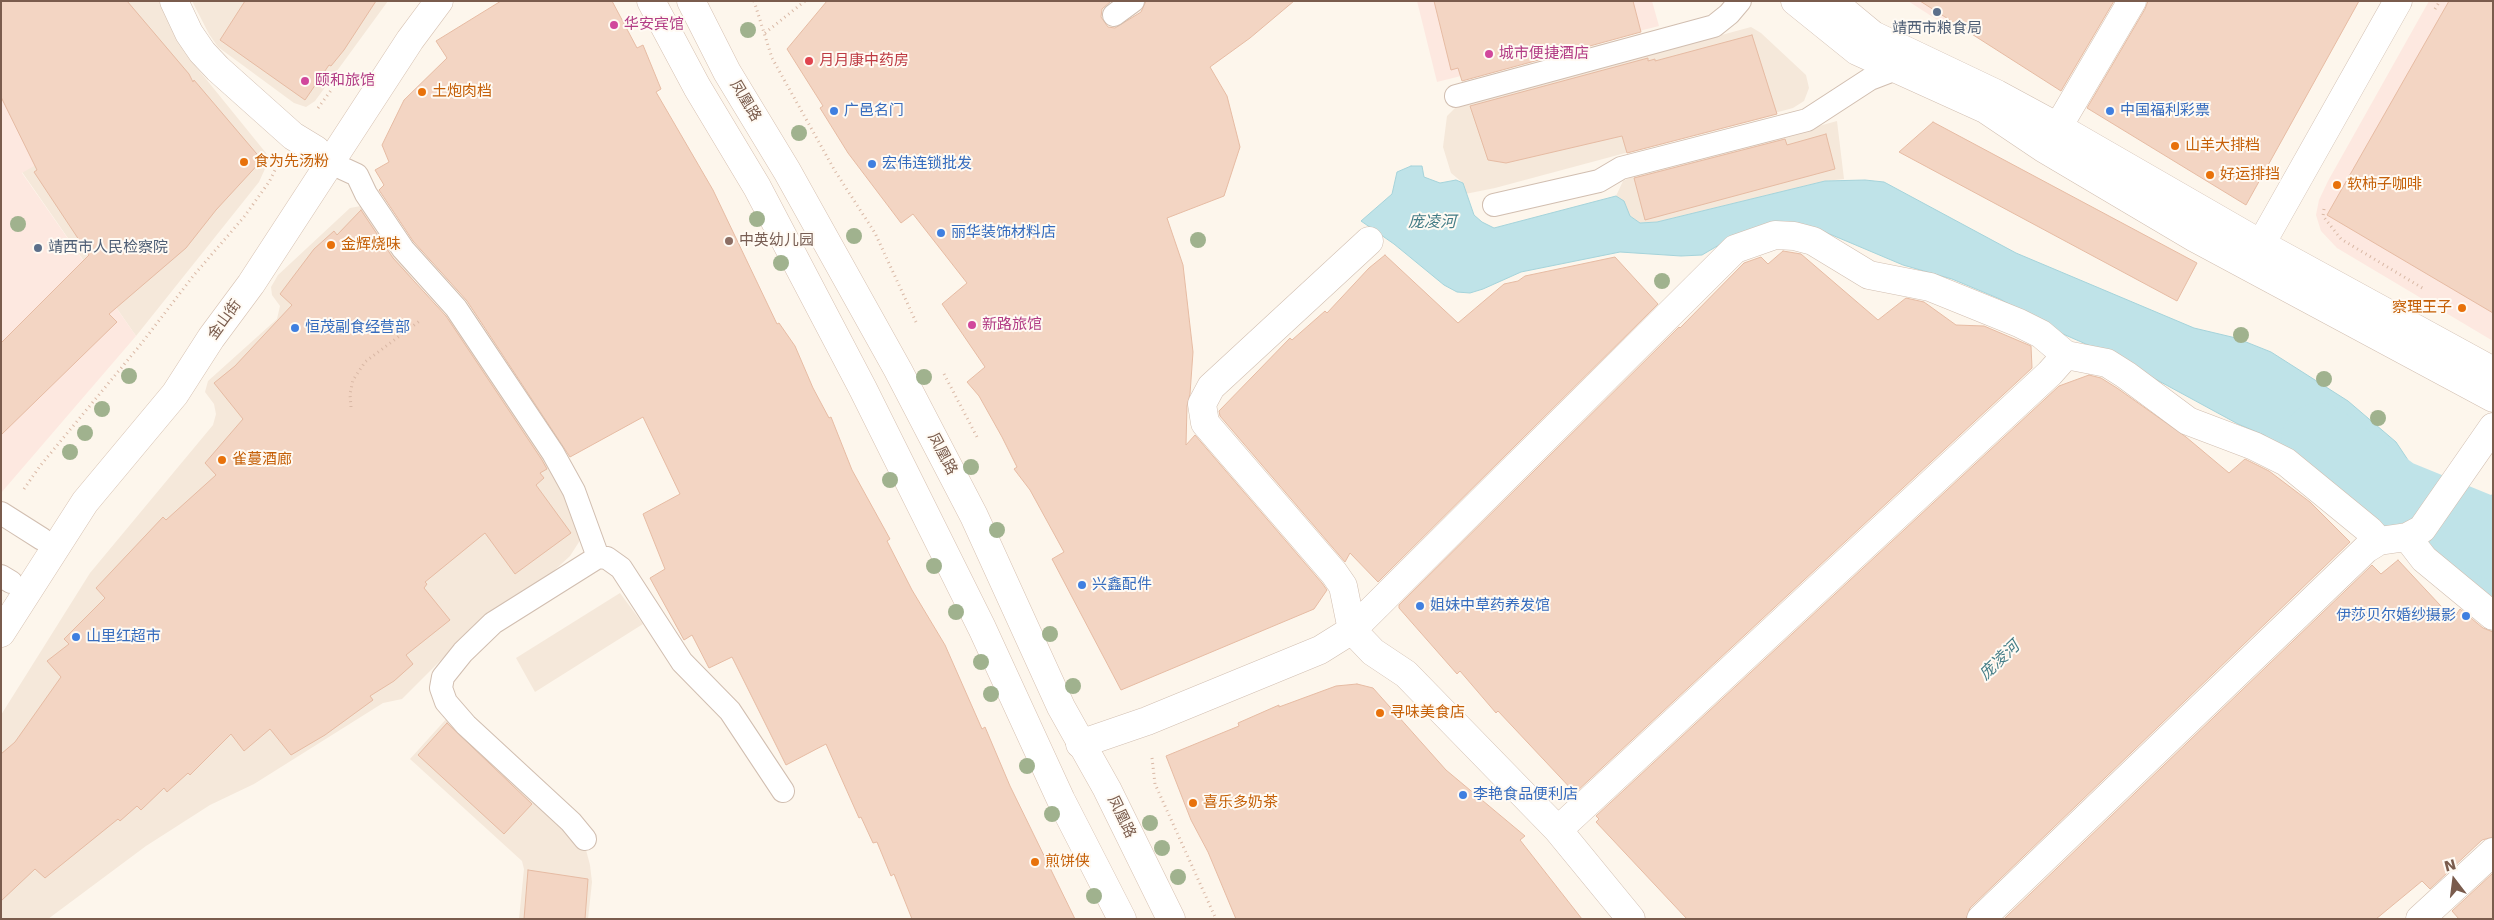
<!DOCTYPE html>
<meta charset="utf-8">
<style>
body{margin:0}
#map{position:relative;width:2494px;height:920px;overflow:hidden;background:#fdf6ec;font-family:"DejaVu Sans",sans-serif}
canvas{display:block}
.frame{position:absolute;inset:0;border:2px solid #7a5c4d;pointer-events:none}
.north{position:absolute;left:2429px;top:855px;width:50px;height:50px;-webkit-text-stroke:4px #fffaf3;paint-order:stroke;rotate:345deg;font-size:14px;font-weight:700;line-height:20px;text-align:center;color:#7a5c4d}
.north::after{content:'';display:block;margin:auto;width:18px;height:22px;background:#7a5c4d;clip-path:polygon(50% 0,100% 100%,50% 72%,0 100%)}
</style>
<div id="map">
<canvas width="2494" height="920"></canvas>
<div class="frame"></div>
<div class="north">N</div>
</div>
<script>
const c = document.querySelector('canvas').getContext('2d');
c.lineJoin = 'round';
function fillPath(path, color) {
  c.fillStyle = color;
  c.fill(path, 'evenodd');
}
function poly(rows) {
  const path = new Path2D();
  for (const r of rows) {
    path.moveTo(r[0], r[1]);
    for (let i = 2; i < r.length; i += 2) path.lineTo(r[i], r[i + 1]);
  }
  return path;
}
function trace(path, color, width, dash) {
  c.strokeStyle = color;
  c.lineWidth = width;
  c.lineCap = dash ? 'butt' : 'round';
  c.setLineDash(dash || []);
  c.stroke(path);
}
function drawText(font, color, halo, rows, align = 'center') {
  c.font = font + ' "DejaVu Sans","Noto Sans SC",sans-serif';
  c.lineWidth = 4;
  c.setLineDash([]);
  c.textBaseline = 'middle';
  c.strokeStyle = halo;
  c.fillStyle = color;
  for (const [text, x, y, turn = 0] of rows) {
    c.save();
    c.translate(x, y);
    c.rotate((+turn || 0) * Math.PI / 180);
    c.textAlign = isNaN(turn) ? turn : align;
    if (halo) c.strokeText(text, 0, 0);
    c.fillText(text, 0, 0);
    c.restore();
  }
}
fillPath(poly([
 [16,1,162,1,193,63,266,153,269,160,259,182,136,336,22,172],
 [192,1,388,1,315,101,306,107,294,103,218,47,209,34],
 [1751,27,1761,33,1806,75,1809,88,1804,101,1793,108,1495,188,1465,194,1463,183,1451,173,1443,147,1447,116,1456,107],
 [1837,121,1844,179,1825,181,1657,222,1640,223,1630,216,1616,196,1623,181,1631,177],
 [361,206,369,213,422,293,445,317,455,323,530,437,561,486,580,529,579,542,570,556,545,579,454,647,402,699,383,703,254,784,210,805,146,846,48,919,1,919,1,715,90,573,213,425,216,414,214,404,205,392,208,381,277,319,280,306,272,295,271,287,278,275,350,208],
 [620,593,643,624,535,692,516,658],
 [448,717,577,837,586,850,590,865,592,882,588,919,519,919,524,869,522,861,410,759]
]), '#f5e8da');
fillPath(poly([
 [1,1,82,138,22,173,136,336,1,493],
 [1417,1,1652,1,1659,26,1437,82],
 [1908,1,1955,1,1942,23],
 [2429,1,2493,1,2493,341,2337,248,2321,231,2316,215,2319,200,2328,181]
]), '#fde8e0');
const water = poly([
 [1411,166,1422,166,1424,177,1440,183,1456,180,1463,183,1474,215,1482,222,1494,228,1616,196,1624,201,1630,216,1640,223,1657,222,1825,181,1865,180,1884,182,2016,253,2194,328,2236,338,2271,352,2348,401,2396,442,2420,478,2397,516,2380,516,2367,511,2264,435,2238,424,2111,355,2063,334,2000,299,1952,279,1903,265,1813,227,1759,231,1719,245,1702,255,1681,256,1620,252,1521,272,1483,289,1470,293,1457,292,1444,285,1394,244,1361,221,1392,194,1397,172,1411,166],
 [2493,494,2493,606,2431,551,2434,542,2493,494]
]);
fillPath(water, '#bfe3e8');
trace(water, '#a5d3da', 1);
trace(poly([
 [2319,441,2395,497,2481,532,2493,541]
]), '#bfe3e8', 76);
const building = poly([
 [1,1,127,1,189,74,193,82,194,80,262,160,216,210,186,248,109,314,117,322,1,435,1,343,89,255,34,172,37,170,1,97,1,1],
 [245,1,376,1,344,50,331,66,329,65,305,100,220,40,245,1],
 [501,1,612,1,637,48,643,45,661,89,656,92,713,190,777,324,779,323,795,346,813,388,829,418,831,417,852,470,890,539,887,541,912,590,945,645,982,729,985,727,1010,786,1075,919,912,919,894,874,891,876,877,842,873,843,861,817,859,818,826,744,786,765,732,657,709,668,692,635,684,640,650,578,665,569,643,514,680,494,643,417,570,457,467,301,413,241,379,190,384,185,375,170,389,162,382,145,404,100,447,58,436,41,501,1],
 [827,1,1111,1,1102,9,1101,17,1108,27,1115,28,1141,12,1146,1,1294,1,1250,38,1210,67,1227,96,1240,147,1224,196,1167,218,1183,265,1193,352,1190,394,1187,406,1186,445,1195,435,1322,583,1327,590,1314,609,1121,690,1052,559,1064,552,1030,490,1014,469,1017,467,1002,437,979,396,967,382,985,367,942,304,967,283,913,214,901,223,848,153,820,108,823,106,787,49,827,1],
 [1434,1,1633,1,1641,32,1462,81,1458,68,1451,70,1434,1],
 [1920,1,2114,1,2061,91,1920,1],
 [2148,1,2359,1,2246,205,2087,108,2145,9,2148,1],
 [2449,1,2493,1,2493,313,2327,215,2449,1],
 [1752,35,1777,114,1627,153,1622,136,1506,163,1488,160,1470,106,1648,58,1648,61,1655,59,1655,61,1752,35],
 [1933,122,2197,263,2177,301,1899,152,1933,122],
 [1826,134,1835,169,1645,220,1634,178,1785,139,1787,145,1826,134],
 [361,210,393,258,446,316,542,460,547,469,540,473,544,478,536,485,571,533,515,574,485,533,425,582,427,584,424,588,450,620,406,655,413,664,394,681,370,696,373,700,325,735,291,755,270,729,244,751,231,734,190,775,188,773,167,792,164,788,141,810,137,806,120,821,118,819,45,878,35,869,1,901,1,754,15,742,61,677,47,661,69,644,64,639,105,598,96,588,163,517,166,520,216,475,205,463,243,419,214,383,235,366,292,305,280,294,314,249,334,231,337,235,361,210],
 [1783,251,1801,254,1878,320,1906,298,1924,302,1956,325,1984,326,2031,346,2032,368,1575,793,1498,711,1496,713,1460,671,1457,674,1399,608,1399,605,1679,327,1680,328,1744,263,1761,257,1768,264,1783,251],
 [1385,255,1458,323,1504,284,1518,281,1525,276,1615,257,1658,304,1378,582,1350,553,1345,562,1220,416,1219,411,1290,338,1292,340,1325,311,1327,313,1369,268,1385,255],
 [2089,375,2101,378,2117,388,2186,437,2229,473,2245,459,2269,471,2310,502,2350,542,1970,908,1966,919,1687,919,1596,822,1599,819,1596,816,2059,386,2089,375],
 [2398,560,2453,619,2460,609,2483,628,2493,632,2493,837,2482,840,2430,889,2422,881,2376,919,2004,919,2372,565,2381,574,2398,560],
 [1357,684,1373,688,1446,770,1525,836,1520,840,1582,919,1236,919,1208,852,1191,820,1166,756,1239,726,1238,723,1279,705,1279,707,1336,686,1357,684],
 [447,723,532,804,504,834,418,755,447,723],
 [528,870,588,879,585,919,524,919,528,870],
 [2493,873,2493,919,2459,919,2452,911,2493,873]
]);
fillPath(building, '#f3d5c3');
trace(building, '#e6bba3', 1);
const service = poly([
 [1114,15,1133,1],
 [1456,96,1714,26,1729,14,1740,1],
 [331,163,357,175,366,194,403,249,456,308,553,453,574,491,598,557,607,558,621,568,682,662,730,711,783,791],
 [1494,205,1599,181,1621,168,1807,120,1870,79,1896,69],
 [1,513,42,539],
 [1,576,11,582],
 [585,839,571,822,466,725,446,702,441,688,443,677,463,652,493,623,598,557]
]);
const minor = poly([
 [174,1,189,33,202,52,218,69,293,136,316,150],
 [1795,1,1857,51,1985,109,2043,148,2195,238,2493,398],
 [1832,1,1873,35,1997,94,2058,127,2261,244,2493,371],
 [2058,127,2132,1],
 [1369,241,1211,387,1202,404,1205,423,1334,573,1343,586,1352,630,1373,652,1406,674,1558,830,1631,919],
 [2261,244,2398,1],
 [2407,537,2424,559,2493,616],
 [1080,744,1147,721,1320,650,1352,630,1735,249,1775,235,1794,236,1813,241,1869,275,1930,287,2019,323,2041,334,2066,355,2107,363,2126,375,2188,421,2254,446,2286,462,2369,530,2379,541],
 [1558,830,2050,373,2066,355],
 [1981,919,2366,549,2379,541,2407,537,2422,529,2493,427],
 [2420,919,2493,852]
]);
const secondary = poly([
 [651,1,697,87,757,187,863,389,982,628,1061,800,1122,919],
 [691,1,727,72,787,171,898,370,974,516,1061,707,1107,789,1171,919],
 [1,633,85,502,175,394,211,338,251,284,410,40,439,1]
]);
trace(service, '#d1beb0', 24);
trace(minor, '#d1beb0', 29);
trace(secondary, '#d6c0b0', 29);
trace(poly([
 [754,1,772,58,835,171,875,233,916,322],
 [2435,9,2440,1],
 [765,33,805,1],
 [318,108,332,89],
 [2324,209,2323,216,2341,239,2424,289],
 [944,374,977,437],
 [351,407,350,394,353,380,365,362,421,320],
 [24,489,40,466,141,344,194,275,244,217,269,182,276,168],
 [1152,758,1155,784,1216,919]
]), '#d9b8a5', 3, [1, 4]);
trace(service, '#fff', 22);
trace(minor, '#fff', 28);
trace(secondary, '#fff', 28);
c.fillStyle = '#a0b28e';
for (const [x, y] of [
 [748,30],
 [799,133],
 [757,219],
 [18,224],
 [854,236],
 [1198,240],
 [781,263],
 [1662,281],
 [2241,335],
 [129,376],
 [924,377],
 [2324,379],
 [102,409],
 [2378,418],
 [85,433],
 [70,452],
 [971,467],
 [890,480],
 [997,530],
 [934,566],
 [956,612],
 [1050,634],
 [981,662],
 [1073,686],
 [991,694],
 [1027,766],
 [1052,814],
 [1150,823],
 [1162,848],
 [1178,877],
 [1094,896]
]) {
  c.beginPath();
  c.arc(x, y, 8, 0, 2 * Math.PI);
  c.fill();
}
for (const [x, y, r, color] of [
 [1937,12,5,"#5c6f8a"],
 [614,25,5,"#d1479c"],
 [1489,54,5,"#d1479c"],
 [809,61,5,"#e0444e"],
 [305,81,5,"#d1479c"],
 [422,92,5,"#e8710a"],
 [834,111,5,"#3f7fe0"],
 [2110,111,5,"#3f7fe0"],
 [2175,146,5,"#e8710a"],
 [244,162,5,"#e8710a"],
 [872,164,5,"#3f7fe0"],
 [2210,175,5,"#e8710a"],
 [2337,185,5,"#e8710a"],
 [941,233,5,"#3f7fe0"],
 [729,241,5,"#8d6e63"],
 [331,245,5,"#e8710a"],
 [38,248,5,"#5c6f8a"],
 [2462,308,5,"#e8710a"],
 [972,325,5,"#d1479c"],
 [295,328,5,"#3f7fe0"],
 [222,460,5,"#e8710a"],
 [1082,585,5,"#3f7fe0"],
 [1420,606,5,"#3f7fe0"],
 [2466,616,5,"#3f7fe0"],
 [76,637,5,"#3f7fe0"],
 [1380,713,5,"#e8710a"],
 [1463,795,5,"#3f7fe0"],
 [1193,803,5,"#e8710a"],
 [1035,862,5,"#e8710a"]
]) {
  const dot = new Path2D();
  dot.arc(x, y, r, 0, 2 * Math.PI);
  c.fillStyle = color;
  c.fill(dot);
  trace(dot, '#fffaf3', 2);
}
drawText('15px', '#b23c85', '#fffaf3', [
 ["华安宾馆",624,25],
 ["城市便捷酒店",1499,54],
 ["颐和旅馆",315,81],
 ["新路旅馆",982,325]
], 'left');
drawText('15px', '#4e5e75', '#fffaf3', [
 ["靖西市粮食局",1937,29],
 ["靖西市人民检察院",48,248,"left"]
]);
drawText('15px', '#be3a42', '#fffaf3', [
 ["月月康中药房",819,61]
], 'left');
drawText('15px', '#c56008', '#fffaf3', [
 ["土炮肉档",432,92],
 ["山羊大排档",2185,146],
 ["食为先汤粉",254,162],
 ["好运排挡",2220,175],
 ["软柿子咖啡",2347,185],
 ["金辉烧味",341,245],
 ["察理王子",2452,308,"right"],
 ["雀蔓酒廊",232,460],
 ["寻味美食店",1390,713],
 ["喜乐多奶茶",1203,803],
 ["煎饼侠",1045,862]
], 'left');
drawText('15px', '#7a5c4d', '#fffaf3', [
 ["凤凰路",745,101,59],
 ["金山街",225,320,-54],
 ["凤凰路",942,454,62],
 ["凤凰路",1121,817,64]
]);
drawText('15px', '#366cbe', '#fffaf3', [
 ["广邑名门",844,111],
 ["中国福利彩票",2120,111],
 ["宏伟连锁批发",882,164],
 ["丽华装饰材料店",951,233],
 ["恒茂副食经营部",305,328],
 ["兴鑫配件",1092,585],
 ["姐妹中草药养发馆",1430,606],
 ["伊莎贝尔婚纱摄影",2456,616,"right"],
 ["山里红超市",86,637],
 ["李艳食品便利店",1473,795]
], 'left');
drawText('15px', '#785e54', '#fffaf3', [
 ["中英幼儿园",739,241]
], 'left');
drawText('italic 16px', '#437c86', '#fffaf3', [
 ["庞凌河",1432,223],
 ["庞凌河",2000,661,-44]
]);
</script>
